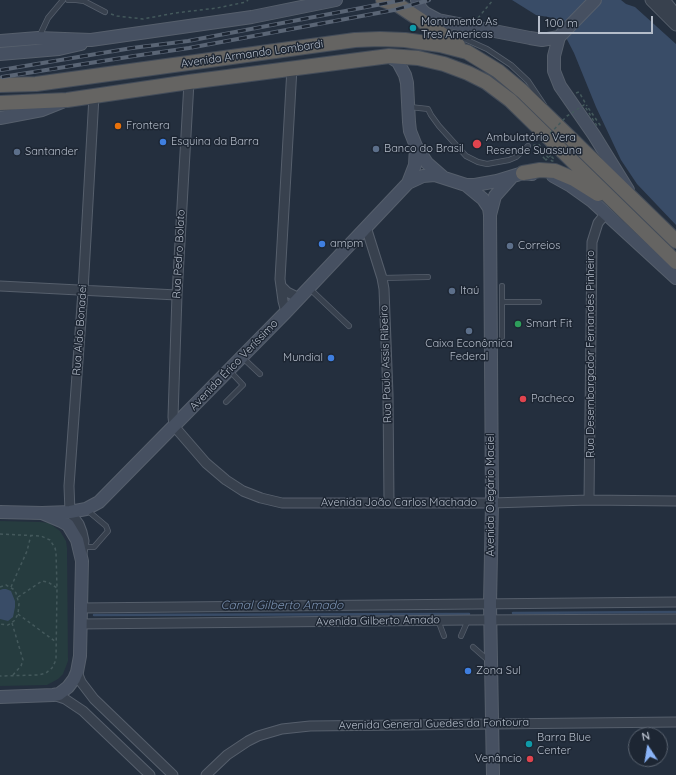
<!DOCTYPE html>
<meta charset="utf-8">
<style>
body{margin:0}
#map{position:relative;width:676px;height:775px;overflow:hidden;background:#242f3e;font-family:Quicksand,sans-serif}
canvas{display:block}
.north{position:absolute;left:628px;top:727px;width:40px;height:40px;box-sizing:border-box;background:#1d2633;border:1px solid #59626f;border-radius:50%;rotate:348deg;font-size:11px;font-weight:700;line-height:16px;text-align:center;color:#b4bcc9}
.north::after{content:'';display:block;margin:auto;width:14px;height:18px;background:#8ab4f8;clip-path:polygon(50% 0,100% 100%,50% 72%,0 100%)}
.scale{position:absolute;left:538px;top:16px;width:115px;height:18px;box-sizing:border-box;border:2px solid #b4bcc9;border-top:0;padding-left:5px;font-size:12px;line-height:14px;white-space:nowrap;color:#b4bcc9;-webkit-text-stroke:3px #1d2633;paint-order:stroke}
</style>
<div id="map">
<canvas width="676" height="775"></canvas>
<div class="north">N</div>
<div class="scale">100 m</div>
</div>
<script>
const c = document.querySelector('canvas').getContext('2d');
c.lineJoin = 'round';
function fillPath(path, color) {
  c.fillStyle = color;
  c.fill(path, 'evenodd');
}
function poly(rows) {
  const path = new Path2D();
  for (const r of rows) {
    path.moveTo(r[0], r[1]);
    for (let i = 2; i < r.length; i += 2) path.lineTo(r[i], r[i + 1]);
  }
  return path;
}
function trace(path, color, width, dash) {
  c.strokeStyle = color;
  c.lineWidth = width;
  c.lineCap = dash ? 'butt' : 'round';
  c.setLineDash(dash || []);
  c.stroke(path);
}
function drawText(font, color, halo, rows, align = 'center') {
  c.font = font + ' Quicksand,sans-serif';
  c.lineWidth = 3;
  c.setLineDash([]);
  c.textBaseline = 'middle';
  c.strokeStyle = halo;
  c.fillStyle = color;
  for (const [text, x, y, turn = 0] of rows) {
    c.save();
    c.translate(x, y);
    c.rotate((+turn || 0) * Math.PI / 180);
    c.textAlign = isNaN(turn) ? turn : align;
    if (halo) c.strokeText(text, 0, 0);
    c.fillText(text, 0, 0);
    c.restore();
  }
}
fillPath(poly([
 [0,521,40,522,49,523,60,531,66,541,67,548,68,661,63,674,58,679,47,685,0,686]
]), '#263c3f');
fillPath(poly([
 [512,0,621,0,626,4,635,7,676,44,676,225,637,184,621,160,596,107,574,53,559,24,554,18,536,15],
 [3,589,6,589,11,591,15,601,15,607,13,617,8,621,0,619,0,590]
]), '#394c67');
trace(poly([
 [513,613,676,612],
 [94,615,469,614]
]), '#394c67', 2.5);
const service = poly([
 [68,0,75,0],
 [76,0,84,1,105,12],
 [449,32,487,49,511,65,528,81,544,105],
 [39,37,48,18,63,0],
 [410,107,428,109,431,115,439,126,466,156,478,162,487,164,509,160,516,157,528,146],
 [382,278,428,277],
 [502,286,502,337],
 [309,288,349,326],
 [502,302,539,302],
 [243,358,260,374],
 [226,402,243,385,230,371],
 [83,547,94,547,108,531,106,526,87,510],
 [438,620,444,636],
 [461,636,468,620],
 [473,647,490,662]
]);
const minor = poly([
 [189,82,177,295,173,417,174,426,206,463,226,480,243,491,261,498,282,503,492,503,589,500,676,501],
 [366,227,382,278,384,289,388,395,389,503],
 [0,286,177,295],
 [281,286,287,292,299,298],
 [286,312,283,301,280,279,292,68],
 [589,500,592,242,598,223,606,213],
 [82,553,84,541,82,532,79,524,70,512,69,486,83,291,94,96],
 [80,608,676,602],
 [80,624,468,620,676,619],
 [77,672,81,682,94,699,173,775],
 [53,695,65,699,83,711,150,775],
 [206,775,227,755,248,741,258,736,282,729,310,726,676,722]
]);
const tertiary = poly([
 [651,0,676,25],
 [664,0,676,15]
]);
const secondary = poly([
 [417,0,421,9,425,13,438,20,530,38,542,40,559,37],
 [595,0,559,37,554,56,554,71,560,86,594,135,628,190],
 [0,41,38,38,91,40,252,17,336,0],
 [0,54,59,49,81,44],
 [389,56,398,62,405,75,407,83,409,122,410,131,416,146,427,163,443,177],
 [0,118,42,110,62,102],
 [553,176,571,186,592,201,676,278],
 [408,183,415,165,416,146],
 [466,185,483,199,489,208,490,215],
 [0,512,42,513,61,521,68,525,77,540,82,561,80,656,77,672,74,679,68,687,59,694,53,695,0,697],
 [42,513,70,512,86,509,99,502,286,312,408,183,423,176,435,175,466,185,475,185,497,181,523,173,532,174],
 [493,775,490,604,492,503,490,215,495,196,511,178]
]);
const trunk = poly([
 [383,0,398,5,458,45],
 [0,85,36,84,355,40,380,39,405,40,440,45,467,52,498,71,522,91,676,241],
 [0,103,67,100,189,82,389,56,418,58,444,64,468,73,486,82,510,100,676,262],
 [523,173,540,170,555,171,574,179,598,194]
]);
trace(service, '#565f6c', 6);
trace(minor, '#565f6c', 11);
trace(tertiary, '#565f6c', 13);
trace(secondary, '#565f6c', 14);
trace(trunk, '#434c59', 16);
trace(poly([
 [111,14,117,16,143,19,175,13,217,8,246,2,248,0],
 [478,18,493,0],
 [576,93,579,92,587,106],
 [545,159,546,160,551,155],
 [0,534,41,536,50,540,55,548,56,552,57,588,56,660,52,668,46,673,39,675,0,676],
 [0,587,6,585,13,589,16,593,19,604,18,614,14,621,8,625,0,624],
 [11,587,27,551,31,535],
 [18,597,42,581,48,582,57,588],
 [18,614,56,642],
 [12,623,23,660,21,666,12,676]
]), '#44595c', 1.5, [3, 3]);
trace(service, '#38414e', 4.5);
trace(minor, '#38414e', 9);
trace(tertiary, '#38414e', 11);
trace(secondary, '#465061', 12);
trace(trunk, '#656462', 14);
const rail = poly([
 [1,70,132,48,188,41,403,0],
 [2,77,134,56,189,48,394,10,429,0]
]);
trace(rail, '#5a6575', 4);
trace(rail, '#1d2633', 2.5, [8]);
trace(poly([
 [545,159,533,147,534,145,535,145,552,161,554,161,554,159,539,145,567,116,584,105,597,126,600,125,587,106]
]), '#44595c', 1.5, [3, 3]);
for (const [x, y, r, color] of [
 [413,28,4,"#0f9aa8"],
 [118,126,4,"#e8710a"],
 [163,142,4,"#3f7fe0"],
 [477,144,5,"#e0444e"],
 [376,149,4,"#5c6f8a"],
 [17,152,4,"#5c6f8a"],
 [322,244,4,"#3f7fe0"],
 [510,246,4,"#5c6f8a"],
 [452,291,4,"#5c6f8a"],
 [518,324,4,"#2e9e5b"],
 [469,331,4,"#5c6f8a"],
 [331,358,4,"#3f7fe0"],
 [523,399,4,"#e0444e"],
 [468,671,4,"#3f7fe0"],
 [529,744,4,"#0f9aa8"],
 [530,759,4,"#e0444e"]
]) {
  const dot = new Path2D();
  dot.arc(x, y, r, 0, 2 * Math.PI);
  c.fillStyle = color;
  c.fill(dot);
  trace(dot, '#1d2633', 1.5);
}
drawText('11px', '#b4bcc9', '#1d2633', [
 ["Monumento As",421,22],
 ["Tres Americas",421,35],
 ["Frontera",126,126],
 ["Ambulatório Vera",486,138],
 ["Resende Suassuna",486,151],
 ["Esquina da Barra",171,142],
 ["Banco do Brasil",384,149],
 ["Santander",25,152],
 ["ampm",330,244],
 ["Correios",518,246],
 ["Itaú",460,291],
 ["Smart Fit",526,324],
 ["Caixa Econômica",469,344,"center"],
 ["Federal",469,357,"center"],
 ["Mundial",323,358,"right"],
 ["Pacheco",531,399],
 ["Zona Sul",476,671],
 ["Barra Blue",537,738],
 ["Center",537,751],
 ["Venâncio",522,759,"right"]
], 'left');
drawText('11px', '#b4bcc9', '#1d2633', [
 ["Avenida Armando Lombardi",252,54,-8],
 ["Rua Pedro Bolato",179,254,-87],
 ["Rua Aldo Bonadei",80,330,-86],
 ["Rua Desembargador Fernandes Pinheiro",591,354,-90],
 ["Rua Paulo Assis Ribeiro",386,364,-92],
 ["Avenida Érico Veríssimo",234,365,-46],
 ["Avenida Olegário Maciel",491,495,-90],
 ["Avenida João Carlos Machado",399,503],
 ["Avenida Gilberto Amado",378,621,-1],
 ["Avenida General Guedes da Fontoura",434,724,-1]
]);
drawText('italic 12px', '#7c92b1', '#1d2633', [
 ["Canal Gilberto Amado",282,605]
]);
</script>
